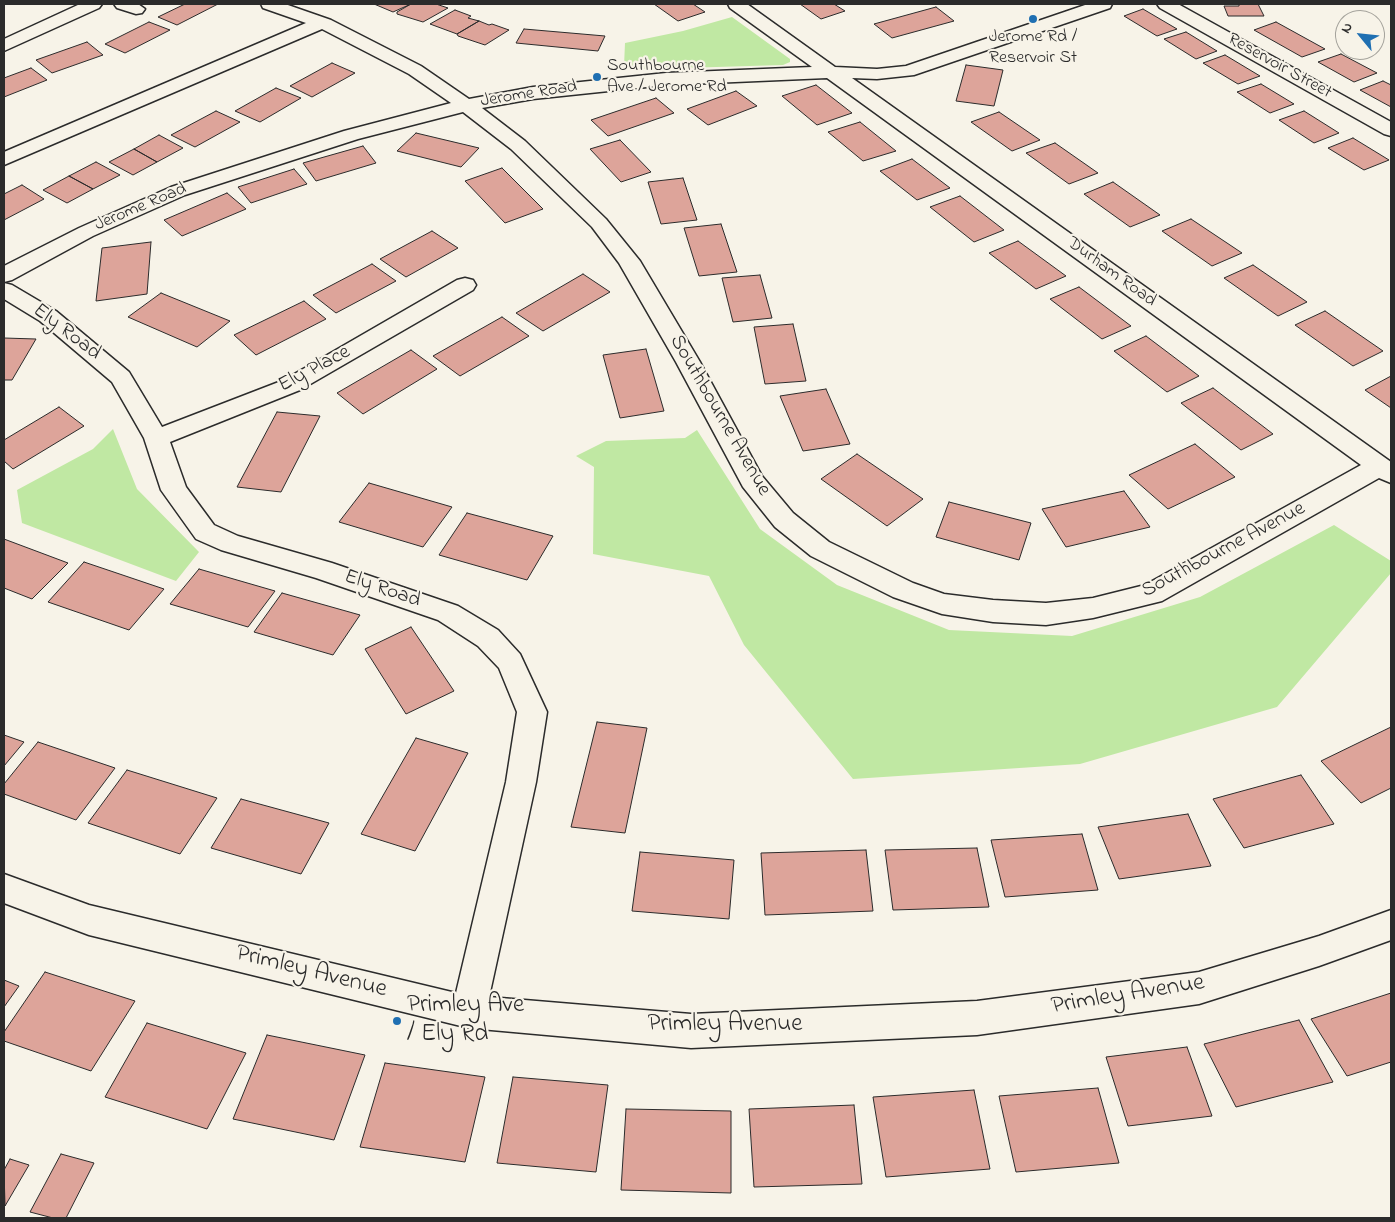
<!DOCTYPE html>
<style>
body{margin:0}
#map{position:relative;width:1395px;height:1222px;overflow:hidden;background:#f7f3e8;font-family:"Indie Flower",sans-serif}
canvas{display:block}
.frame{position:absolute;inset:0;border:5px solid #2b2b2b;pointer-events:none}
.north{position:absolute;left:1335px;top:10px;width:50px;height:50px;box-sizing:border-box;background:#f7f3e8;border:1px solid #a5a39c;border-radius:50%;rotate:298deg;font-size:14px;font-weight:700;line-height:20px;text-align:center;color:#2b2b2b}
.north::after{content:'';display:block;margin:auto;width:18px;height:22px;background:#1f6fb2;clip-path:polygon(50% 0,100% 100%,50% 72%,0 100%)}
</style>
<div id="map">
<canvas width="1395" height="1222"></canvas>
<div class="frame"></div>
<div class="north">N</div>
</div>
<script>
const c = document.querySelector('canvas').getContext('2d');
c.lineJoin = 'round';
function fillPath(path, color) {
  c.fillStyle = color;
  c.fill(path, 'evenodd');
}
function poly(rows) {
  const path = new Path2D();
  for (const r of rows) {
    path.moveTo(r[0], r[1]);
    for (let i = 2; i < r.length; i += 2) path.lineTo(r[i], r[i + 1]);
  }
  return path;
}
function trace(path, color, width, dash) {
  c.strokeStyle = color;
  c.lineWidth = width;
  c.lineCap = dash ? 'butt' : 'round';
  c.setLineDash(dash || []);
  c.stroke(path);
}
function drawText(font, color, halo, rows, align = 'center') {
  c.font = font + ' "Indie Flower",sans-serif';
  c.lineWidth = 4.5;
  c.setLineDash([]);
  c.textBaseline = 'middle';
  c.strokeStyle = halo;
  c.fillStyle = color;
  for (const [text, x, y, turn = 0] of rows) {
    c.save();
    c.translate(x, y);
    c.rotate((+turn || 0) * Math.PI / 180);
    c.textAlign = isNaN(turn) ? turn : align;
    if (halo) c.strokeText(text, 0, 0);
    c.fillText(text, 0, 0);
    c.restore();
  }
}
fillPath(poly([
 [732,17,790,59,790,62,783,65,650,69,644,69,644,71,635,69,636,67,624,66,625,43,683,31],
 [113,429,137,489,199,552,176,581,22,523,17,490,93,449],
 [697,430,760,529,837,585,949,630,1072,636,1200,597,1334,525,1391,561,1391,573,1277,707,1080,764,853,779,744,645,709,576,593,554,594,467,576,456,606,441,685,438]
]), '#c0e8a3');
const building = poly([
 [185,4,218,4,177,25,158,17,185,4],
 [374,4,411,4,393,12,374,4],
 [411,4,436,4,448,8,423,22,397,14,397,12,411,4],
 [654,4,693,4,705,12,678,21,654,4],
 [800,4,834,4,845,11,821,19,800,4],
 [1239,4,1258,4,1264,16,1228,16,1224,6,1239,6,1239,4],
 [936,7,954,21,892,38,874,24,936,7],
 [1143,9,1177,29,1157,36,1124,16,1143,9],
 [455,10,471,16,468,18,479,21,457,34,430,24,455,10],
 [479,21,489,25,492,24,509,30,485,45,458,36,457,34,479,21],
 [149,22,170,30,125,53,105,44,149,22],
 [1276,22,1325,49,1302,57,1254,30,1276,22],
 [524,29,605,36,598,51,516,43,524,29],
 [1186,32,1217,51,1196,59,1164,39,1186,32],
 [87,42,103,55,52,73,36,60,87,42],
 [1341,54,1377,73,1354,82,1318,62,1341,54],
 [1225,55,1260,76,1238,84,1203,63,1225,55],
 [332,63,355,73,312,97,290,86,332,63],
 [966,65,1003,70,994,106,956,101,966,65],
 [31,68,47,80,4,97,4,78,31,68],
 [1383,81,1391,85,1391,107,1360,90,1383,81],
 [1261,84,1294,104,1270,113,1237,92,1261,84],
 [816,85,852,113,817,125,782,96,816,85],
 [276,88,301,98,260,122,235,111,276,88],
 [736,91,757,106,708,125,687,109,736,91],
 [656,98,674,113,608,136,591,120,656,98],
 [216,111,240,122,195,147,171,135,216,111],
 [1304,111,1339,133,1314,143,1279,120,1304,111],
 [999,112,1040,140,1012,151,971,122,999,112],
 [860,122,896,151,863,161,828,132,860,122],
 [416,133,479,148,461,167,397,151,416,133],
 [159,135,183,148,157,162,134,149,159,135],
 [1353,138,1389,160,1364,170,1328,148,1353,138],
 [620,140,651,172,621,182,590,149,620,140],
 [1055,143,1098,173,1069,184,1026,153,1055,143],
 [363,146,376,163,316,181,303,163,363,146],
 [134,149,157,162,133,175,109,162,134,149],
 [912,159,950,188,917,200,880,171,912,159],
 [96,162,120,175,93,189,69,176,96,162],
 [502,168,543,209,505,223,465,181,502,168],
 [294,169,307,184,251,203,238,187,294,169],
 [69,176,93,189,67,203,43,190,69,176],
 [683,178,697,220,661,224,648,182,683,178],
 [1113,182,1160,215,1130,227,1084,194,1113,182],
 [22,185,44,199,4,220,4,194,22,185],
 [227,193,246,209,182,236,164,220,227,193],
 [960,196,1004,230,974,242,930,207,960,196],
 [1191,219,1242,253,1212,266,1162,231,1191,219],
 [721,224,737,272,699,276,684,228,721,224],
 [432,231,458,248,406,277,380,259,432,231],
 [1018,241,1066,276,1036,289,989,253,1018,241],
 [151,242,147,294,96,301,102,248,151,242],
 [372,264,396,281,336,313,313,295,372,264],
 [1253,265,1307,302,1278,316,1224,278,1253,265],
 [583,274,610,292,543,331,516,313,583,274],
 [760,275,772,318,733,322,722,278,760,275],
 [1079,287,1131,326,1102,339,1050,299,1079,287],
 [161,293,230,321,197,347,128,317,161,293],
 [304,301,326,319,256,355,234,335,304,301],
 [1325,311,1383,351,1353,366,1295,325,1325,311],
 [502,317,529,336,460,376,433,356,502,317],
 [793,324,806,381,765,384,754,327,793,324],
 [1146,336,1199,376,1167,392,1114,351,1146,336],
 [4,338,36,339,12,380,4,380,4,338],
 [646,349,664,411,620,418,603,355,646,349],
 [411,350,437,369,363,414,337,393,411,350],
 [1391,376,1391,408,1365,390,1391,376],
 [1213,388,1273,434,1241,450,1181,403,1213,388],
 [826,389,850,444,803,451,780,396,826,389],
 [59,407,84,426,13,469,4,461,4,440,59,407],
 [277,412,320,416,281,492,237,487,277,412],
 [1195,444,1235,477,1168,509,1129,475,1195,444],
 [857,454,923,499,887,526,821,479,857,454],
 [369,483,452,507,423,547,339,522,369,483],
 [1124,491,1150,527,1066,547,1042,509,1124,491],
 [949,502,1031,523,1019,560,936,537,949,502],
 [467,513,553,536,527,580,439,555,467,513],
 [4,539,68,563,32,599,4,588,4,539],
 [84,562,164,589,129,630,48,602,84,562],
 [199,569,275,591,248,627,170,604,199,569],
 [282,593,360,615,333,655,254,632,282,593],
 [411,627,454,691,406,714,365,649,411,627],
 [597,722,647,728,625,833,571,827,597,722],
 [1391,727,1391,788,1361,803,1321,761,1391,727],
 [4,735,24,742,4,766,4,735],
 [416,738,468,753,415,851,361,834,416,738],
 [38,742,115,768,76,820,4,794,4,784,38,742],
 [127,770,217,798,180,854,88,823,127,770],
 [1301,775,1334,824,1244,848,1213,799,1301,775],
 [241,799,329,823,301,874,211,848,241,799],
 [1188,814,1211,866,1119,879,1098,827,1188,814],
 [1082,834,1098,890,1005,897,991,840,1082,834],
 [977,848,989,907,893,910,885,850,977,848],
 [866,850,873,911,765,915,761,853,866,850],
 [640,852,734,860,729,919,632,911,640,852],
 [45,972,135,1001,91,1071,4,1041,4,1032,45,972],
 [4,980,19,986,4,1007,4,980],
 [1391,993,1391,1062,1347,1076,1311,1019,1391,993],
 [1299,1020,1333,1082,1236,1107,1204,1044,1299,1020],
 [147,1023,246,1053,207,1129,105,1097,147,1023],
 [267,1035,365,1055,334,1140,233,1119,267,1035],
 [1187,1047,1212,1116,1128,1126,1106,1057,1187,1047],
 [385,1063,485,1077,465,1162,360,1147,385,1063],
 [513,1077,608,1085,596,1172,497,1163,513,1077],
 [1098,1088,1119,1163,1016,1172,999,1096,1098,1088],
 [974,1090,990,1169,886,1177,873,1097,974,1090],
 [854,1105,862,1184,754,1187,749,1109,854,1105],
 [626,1109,731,1111,731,1193,621,1190,626,1109],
 [61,1154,94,1163,66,1218,53,1218,30,1212,61,1154],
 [10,1159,29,1165,5,1206,4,1170,10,1159]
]);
fillPath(building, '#dda49a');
trace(building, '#2b2b2b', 1);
const minor = poly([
 [80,4,102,4,99,8,4,51,4,39,80,4],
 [114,4,138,4,145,9,142,13,136,14,117,8,114,4],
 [261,4,285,4,331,20,421,66,469,99,533,87,666,73,812,67,730,8,728,4,747,4,835,67,877,69,906,66,1088,4,1112,4,1110,8,914,75,877,79,852,78,1391,462,1391,483,1379,478,1162,601,1093,618,1046,625,993,622,942,614,893,597,811,556,775,527,743,487,676,362,619,263,592,227,511,149,463,112,358,139,185,195,93,236,12,280,4,282,4,266,79,228,171,187,344,131,451,103,409,74,322,29,4,165,4,152,306,23,263,8,261,4],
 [827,78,1361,465,1145,585,1093,598,1046,603,993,600,944,594,913,583,829,542,793,513,762,476,700,362,640,261,606,219,525,141,482,108,533,99,666,85,827,78],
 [1157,4,1178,4,1391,122,1391,136,1384,134,1160,8,1157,4],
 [465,278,473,280,476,285,473,290,300,390,170,442,186,487,214,525,238,536,332,563,458,606,498,630,520,654,547,712,536,782,489,997,691,1014,977,1001,1199,972,1319,936,1391,910,1391,940,1319,966,1199,1004,977,1035,691,1048,469,1028,89,935,4,903,4,874,89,905,456,993,506,782,517,712,499,668,478,646,438,620,316,578,221,550,196,539,161,490,144,438,112,382,40,321,4,299,4,283,12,285,56,311,129,372,162,427,284,380,457,280,465,278]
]);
trace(minor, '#2b2b2b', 3);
fillPath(minor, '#f7f3e8');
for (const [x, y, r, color] of [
 [1033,19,5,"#1f6fb2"],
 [597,77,5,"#1f6fb2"],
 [397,1021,5,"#1f6fb2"]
]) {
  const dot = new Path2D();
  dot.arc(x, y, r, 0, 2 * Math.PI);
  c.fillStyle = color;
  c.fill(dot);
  trace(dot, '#f7f3e8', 2);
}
drawText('18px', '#2b2b2b', '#f7f3e8', [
 ["Jerome Rd /",1033,38],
 ["Reservoir St",1033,59],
 ["Southbourne",607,67,"left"],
 ["Ave / Jerome Rd",607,88,"left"]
]);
drawText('18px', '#2b2b2b', '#f7f3e8', [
 ["Reservoir Street",1279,67,29],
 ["Jerome Road",529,95,-9],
 ["Jerome Road",141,208,-23],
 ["Durham Road",1111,273,36]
]);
drawText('21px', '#2b2b2b', '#f7f3e8', [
 ["Ely Road",66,333,37],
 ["Ely Place",315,370,-28],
 ["Southbourne Avenue",719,416,60],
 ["Southbourne Avenue",1224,551,-28],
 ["Ely Road",382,590,19]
]);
drawText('25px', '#2b2b2b', '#f7f3e8', [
 ["Primley Avenue",311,973,14],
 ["Primley Avenue",1128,996,-9],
 ["Primley Avenue",725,1026]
]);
drawText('25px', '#2b2b2b', '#f7f3e8', [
 ["Primley Ave",407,1007],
 ["/ Ely Rd",407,1036]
], 'left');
</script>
